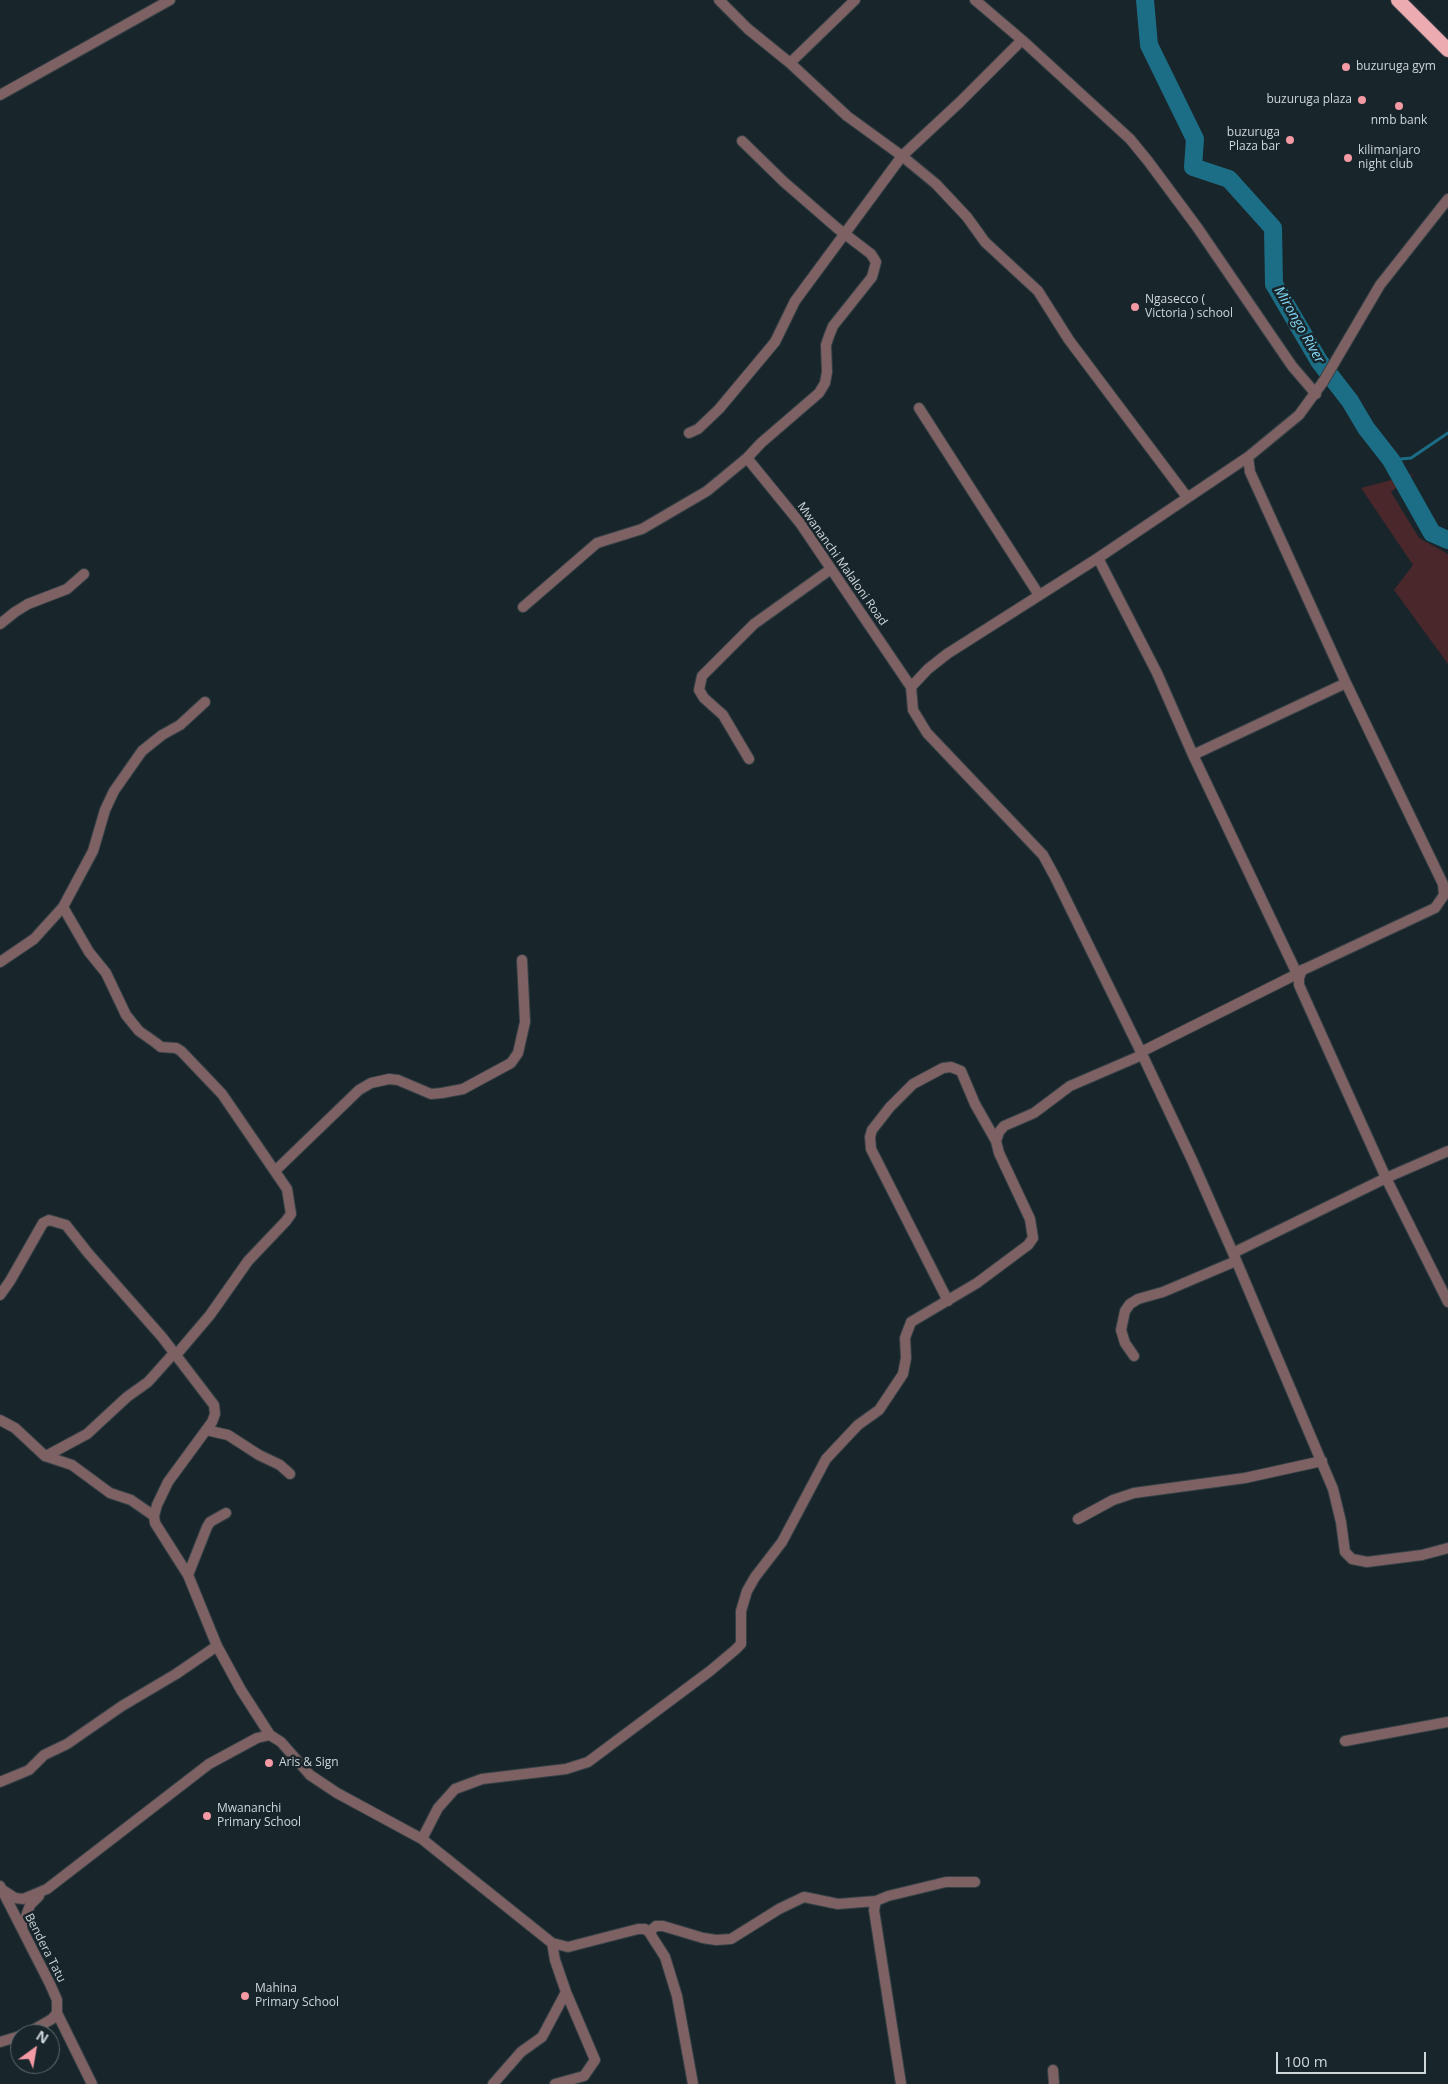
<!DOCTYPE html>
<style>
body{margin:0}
#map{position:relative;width:1448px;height:2084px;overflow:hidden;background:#18252a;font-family:"Open Sans",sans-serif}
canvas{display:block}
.north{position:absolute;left:10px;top:2024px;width:50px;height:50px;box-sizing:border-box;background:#18252a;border:1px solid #616c70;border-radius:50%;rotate:32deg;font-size:14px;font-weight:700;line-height:20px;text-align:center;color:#ced6d9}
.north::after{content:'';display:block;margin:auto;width:18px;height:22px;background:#f49aa5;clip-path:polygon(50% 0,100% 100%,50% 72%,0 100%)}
.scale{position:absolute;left:1276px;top:2052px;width:150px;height:22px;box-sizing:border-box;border:2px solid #ced6d9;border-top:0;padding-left:6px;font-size:15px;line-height:18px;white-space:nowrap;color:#ced6d9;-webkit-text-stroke:4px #18252a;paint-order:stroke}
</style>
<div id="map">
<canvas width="1448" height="2084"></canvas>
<div class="north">N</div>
<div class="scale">100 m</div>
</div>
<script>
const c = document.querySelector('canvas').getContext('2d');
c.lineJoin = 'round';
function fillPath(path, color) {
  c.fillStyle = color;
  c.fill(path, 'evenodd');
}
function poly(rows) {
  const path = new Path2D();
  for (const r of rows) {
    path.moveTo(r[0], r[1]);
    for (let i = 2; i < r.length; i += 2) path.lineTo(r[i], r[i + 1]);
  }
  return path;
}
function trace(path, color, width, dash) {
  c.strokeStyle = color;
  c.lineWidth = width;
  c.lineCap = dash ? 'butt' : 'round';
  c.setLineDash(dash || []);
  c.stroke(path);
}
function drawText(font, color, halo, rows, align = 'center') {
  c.font = font + ' "Open Sans",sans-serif';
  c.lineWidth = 5;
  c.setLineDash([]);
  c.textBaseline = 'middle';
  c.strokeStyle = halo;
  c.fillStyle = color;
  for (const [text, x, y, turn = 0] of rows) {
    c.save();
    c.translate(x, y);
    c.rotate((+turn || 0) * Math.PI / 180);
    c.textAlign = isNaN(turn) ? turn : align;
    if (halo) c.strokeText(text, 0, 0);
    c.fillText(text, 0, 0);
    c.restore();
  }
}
fillPath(poly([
 [1414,474,1391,492,1419,538,1448,554,1448,664,1394,590,1413,565,1361,488]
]), '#49272b');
trace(poly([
 [1391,460,1411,458,1448,433]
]), '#1c6e86', 3);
trace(poly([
 [1145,0,1149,45,1195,139,1193,167,1229,179,1273,228,1274,284,1319,361,1350,401,1366,428,1391,460,1432,533,1448,540]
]), '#1c6e86', 18);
const minor = poly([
 [719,0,748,29,790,63,847,116,902,156,936,184,967,217,985,242,1038,291,1069,340,1187,497],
 [975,0,1022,40,1130,139,1148,161,1197,227,1292,366,1316,394],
 [790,63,855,0],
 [0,95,170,0],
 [1323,382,1299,415,1248,457,1250,472,1346,683,1443,884,1444,895,1435,908,1307,968,1302,970,1299,978,1299,985,1386,1178,1448,1302],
 [919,408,1039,595],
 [689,433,698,429,719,409,775,342,795,301,902,156,960,102,1022,40],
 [1248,457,1098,558,947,654,928,669,911,687,913,710,927,733,1043,855,1055,877,1141,1052,1192,1160,1233,1253,1333,1489,1341,1522,1345,1552,1352,1559,1367,1562,1422,1555,1448,1548],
 [747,458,800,523,911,687],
 [1098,558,1157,673,1193,755,1299,978],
 [523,607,597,543,642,529,707,491,747,458,761,443,819,393,825,383,827,372,826,345,829,336,833,326,872,277,876,262,871,254,837,228,784,182,742,141],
 [0,624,15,612,28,604,67,589,84,574],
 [1193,755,1346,683],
 [749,759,723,715,704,698,699,690,702,676,754,624,831,569],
 [63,907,89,952,106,973,126,1015,139,1031,156,1043,161,1047,176,1048,181,1051,222,1094,287,1189,291,1214,286,1221,248,1261,210,1315,176,1355],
 [0,962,34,939,63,907,93,851,105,810,114,791,142,751,162,735,180,725,205,702],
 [1141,1052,1297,974],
 [275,1171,359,1090,371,1083,389,1079,398,1080,431,1094,442,1093,463,1089,511,1063,518,1053,525,1022,522,960],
 [1233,1253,1386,1178,1448,1151],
 [0,1295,10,1281,43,1223,49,1220,66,1225,88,1253,162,1337,214,1405,215,1414,212,1422,168,1482,157,1505,154,1516,155,1523,188,1575,217,1646,241,1690,270,1735],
 [948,1301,871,1149,870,1137,872,1130,890,1107,913,1084,943,1068,951,1067,961,1071,975,1104,996,1141],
 [1134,1356,1125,1343,1121,1330,1125,1311,1130,1304,1138,1299,1163,1292,1236,1261],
 [0,1420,15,1428,45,1456,72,1465,110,1493,131,1500,154,1516],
 [206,1430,228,1435,259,1455,280,1465,290,1474],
 [46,1456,87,1434,127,1397,148,1382,174,1353],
 [1078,1519,1113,1500,1134,1493,1245,1478,1322,1461],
 [188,1575,207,1527,210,1522,226,1513],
 [1345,1741,1448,1722],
 [0,1782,29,1770,44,1755,67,1744,122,1706,176,1674,217,1646],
 [422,1839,438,1808,455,1789,482,1779,566,1769,588,1762,710,1671,735,1650,741,1644,741,1611,747,1591,755,1577,782,1542,826,1459,858,1425,879,1410,903,1374,906,1358,905,1338,911,1322,977,1283,1028,1245,1033,1238,1030,1219,999,1153,996,1141,999,1132,1004,1126,1034,1113,1070,1086,1142,1055],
 [1,1889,15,1898,23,1899,47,1889,209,1764,257,1738,270,1735,281,1742,310,1775,337,1793,422,1839,552,1943,568,1947,638,1929,645,1929,649,1932,665,1957,677,1996,693,2084],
 [22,1928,30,1905,39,1896],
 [649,1932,656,1926,663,1926,703,1938,716,1940,731,1939,779,1909,804,1897,838,1904,876,1901],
 [552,1943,555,1960,566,1992,595,2060,584,2076,555,2084],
 [57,2013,92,2084],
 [1053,2070,1054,2084],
 [493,2084,521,2052,542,2037,566,1992],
 [901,2084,874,1910,876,1901,888,1896,946,1882,975,1882]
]);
const tertiary = poly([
 [1323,382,1380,285,1448,199],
 [0,1886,50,1984,57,2000,57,2013,52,2019,26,2034],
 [0,2042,20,2036]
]);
const trunk = poly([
 [1398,0,1448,50]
]);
trace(minor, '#354146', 12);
trace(tertiary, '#354146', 12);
trace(trunk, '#354146', 16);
trace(minor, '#7d6163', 10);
trace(tertiary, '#7d6163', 10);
trace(trunk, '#ecaab1', 14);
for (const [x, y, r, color] of [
 [1346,67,5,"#f49aa5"],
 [1362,100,5,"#f49aa5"],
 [1399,106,5,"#f49aa5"],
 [1290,140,5,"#f49aa5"],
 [1348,158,5,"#f49aa5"],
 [1135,307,5,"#f49aa5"],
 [269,1763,5,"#f49aa5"],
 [207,1816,5,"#f49aa5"],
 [245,1996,5,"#f49aa5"]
]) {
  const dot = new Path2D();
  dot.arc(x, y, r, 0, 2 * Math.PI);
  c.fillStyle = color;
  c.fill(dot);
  trace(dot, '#18252a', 2);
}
drawText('12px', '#ced6d9', '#18252a', [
 ["buzuruga gym",1356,67],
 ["buzuruga plaza",1352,100,"right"],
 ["nmb bank",1399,121,"center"],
 ["buzuruga",1280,133,"right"],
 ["Plaza bar",1280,147,"right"],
 ["kilimanjaro",1358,151],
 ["night club",1358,165],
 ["Ngasecco (",1145,300],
 ["Victoria ) school",1145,314],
 ["Aris & Sign",279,1763],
 ["Mwananchi",217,1809],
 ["Primary School",217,1823],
 ["Mahina",255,1989],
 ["Primary School",255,2003]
], 'left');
drawText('12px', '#ced6d9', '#18252a', [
 ["Mwananchi Malaloni Road",842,564,55],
 ["Bendera Tatu",45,1948,63]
]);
drawText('italic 14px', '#84d8f5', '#18252a', [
 ["Mirongo River",1299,325,60]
]);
</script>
